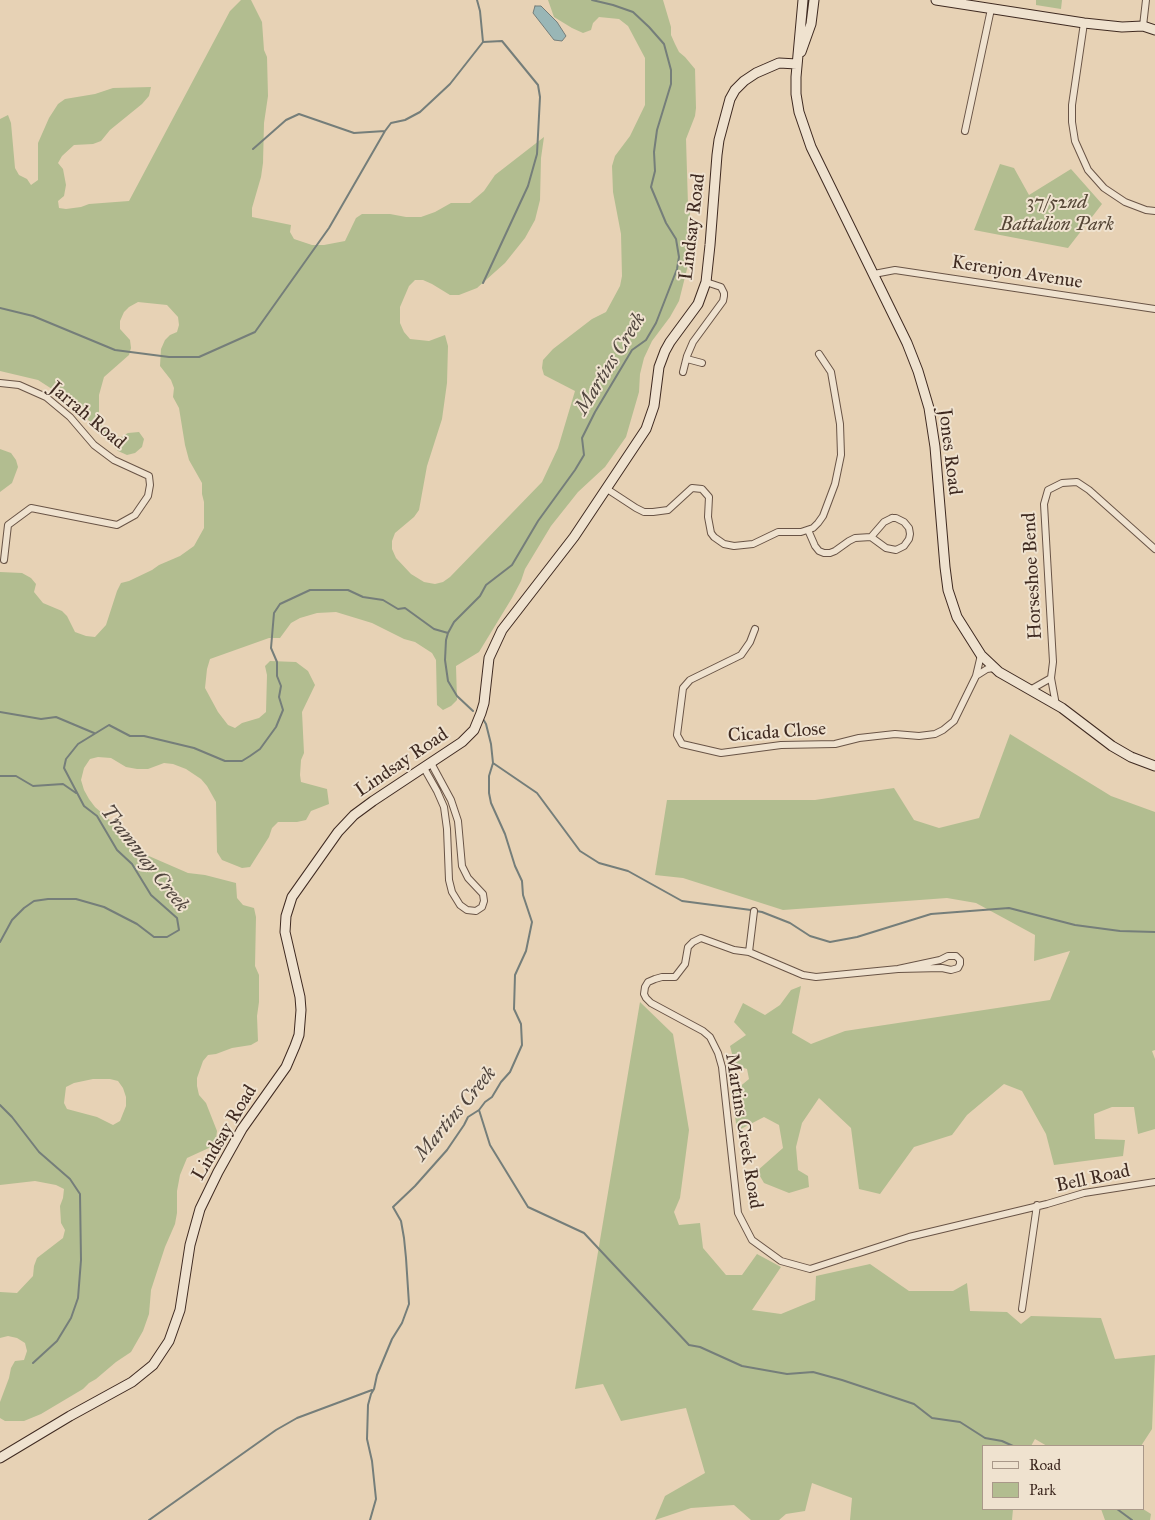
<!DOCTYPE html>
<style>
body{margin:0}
#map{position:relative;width:1155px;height:1520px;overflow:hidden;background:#e7d2b5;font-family:"IM FELL Great Primer",serif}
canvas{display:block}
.legend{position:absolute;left:982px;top:1445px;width:162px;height:65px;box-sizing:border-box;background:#efe2cf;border:1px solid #a99889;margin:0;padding:6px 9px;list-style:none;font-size:15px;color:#3f2a21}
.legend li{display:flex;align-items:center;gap:10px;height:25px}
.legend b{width:25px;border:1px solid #a99889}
</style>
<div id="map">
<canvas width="1155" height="1520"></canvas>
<ul class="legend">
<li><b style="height:6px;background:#efe2cf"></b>Road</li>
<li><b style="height:14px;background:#b2bd90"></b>Park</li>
</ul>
</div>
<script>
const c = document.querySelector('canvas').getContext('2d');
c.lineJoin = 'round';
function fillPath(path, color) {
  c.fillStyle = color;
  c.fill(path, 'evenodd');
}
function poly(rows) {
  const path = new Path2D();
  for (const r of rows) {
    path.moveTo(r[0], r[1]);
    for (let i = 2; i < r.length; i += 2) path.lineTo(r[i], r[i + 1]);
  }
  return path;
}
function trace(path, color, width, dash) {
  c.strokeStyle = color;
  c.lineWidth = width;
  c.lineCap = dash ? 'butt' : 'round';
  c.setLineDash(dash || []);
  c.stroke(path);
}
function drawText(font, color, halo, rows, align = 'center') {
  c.font = font + ' "IM FELL Great Primer",serif';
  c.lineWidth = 4;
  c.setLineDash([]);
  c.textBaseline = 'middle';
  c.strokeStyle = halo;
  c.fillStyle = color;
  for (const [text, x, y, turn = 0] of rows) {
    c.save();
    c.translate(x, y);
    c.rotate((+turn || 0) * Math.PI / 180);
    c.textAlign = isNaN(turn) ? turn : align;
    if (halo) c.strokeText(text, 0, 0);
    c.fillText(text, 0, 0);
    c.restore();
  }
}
fillPath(poly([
 [241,0,251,0,262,22,264,50,267,57,268,96,264,123,263,163,261,177,252,208,252,217,291,225,290,232,294,239,312,245,324,245,345,241,356,218,362,214,390,214,406,217,421,217,435,212,451,203,470,203,484,191,495,175,544,137,541,158,540,200,535,220,525,238,505,263,477,288,459,295,450,295,432,284,423,280,415,280,409,286,400,307,400,323,404,332,410,339,429,341,445,335,448,346,447,383,442,419,427,466,419,510,414,517,395,533,392,541,392,549,396,558,411,574,424,582,435,584,443,582,450,577,542,482,558,448,575,391,544,375,542,368,543,360,553,349,592,319,606,312,620,286,622,276,621,234,613,192,612,166,615,156,630,136,645,105,645,58,628,26,619,19,599,17,593,23,591,30,583,33,572,28,554,17,548,0,663,0,671,27,671,35,675,44,679,52,685,57,695,69,696,108,695,116,686,139,688,205,690,213,688,265,679,301,670,317,652,341,644,358,640,374,639,392,626,437,605,467,578,492,551,526,525,569,521,581,512,598,479,652,456,666,457,700,451,706,443,710,437,705,436,660,432,653,415,642,404,639,372,623,336,612,317,613,300,618,291,623,280,638,269,638,210,659,207,669,205,688,218,712,228,725,235,728,242,723,259,718,266,712,267,675,265,666,270,661,296,662,308,671,315,685,302,712,304,753,301,760,300,775,301,782,327,789,329,804,311,811,306,820,297,822,278,822,272,828,269,837,250,867,242,868,222,860,217,852,216,802,207,786,201,779,186,769,173,764,164,763,148,769,137,769,126,767,111,758,98,757,90,759,84,768,81,780,84,790,89,799,95,807,126,834,129,844,135,850,188,873,205,875,236,883,237,898,243,905,254,908,256,917,255,966,259,975,259,1002,257,1016,258,1041,251,1045,232,1048,216,1054,208,1055,203,1061,197,1078,197,1086,199,1095,206,1103,217,1131,216,1139,211,1147,187,1158,180,1175,177,1191,177,1213,175,1224,165,1247,151,1290,149,1314,143,1331,131,1352,116,1362,96,1379,89,1383,83,1389,41,1414,24,1421,5,1421,0,1418,0,1402,9,1378,11,1368,15,1361,24,1360,27,1351,25,1343,17,1338,8,1336,0,1338,0,1292,17,1293,33,1276,34,1266,37,1258,63,1238,65,1230,61,1223,60,1206,63,1198,64,1189,56,1185,35,1181,0,1185,0,572,22,573,31,578,36,584,34,592,43,603,62,611,67,616,75,632,86,636,95,637,106,625,117,591,121,583,129,581,152,570,159,565,180,556,194,546,204,528,204,502,202,494,202,483,189,460,185,445,179,408,173,397,174,388,171,380,160,366,161,349,165,340,170,335,177,332,179,325,178,317,167,305,138,302,129,307,124,312,120,321,120,329,130,340,131,348,129,355,104,377,99,395,99,417,102,426,113,436,121,437,128,433,139,432,144,439,142,447,135,453,127,455,118,451,69,400,38,380,0,371,0,119,8,115,11,123,15,168,19,175,27,179,31,185,38,180,38,143,49,118,58,104,65,99,95,94,113,88,151,87,149,96,142,104,110,130,101,141,93,144,74,145,62,156,58,163,63,169,66,185,64,196,58,201,59,208,66,209,81,207,89,204,129,201,230,11],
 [93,1079,110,1079,118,1081,123,1088,126,1097,126,1106,120,1121,113,1125,97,1117,67,1109,64,1103,66,1087,74,1083],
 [1036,0,1062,0,1061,9,1036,5],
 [1000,164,1014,168,1029,195,1071,169,1102,204,1068,248,974,230],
 [0,449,11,453,16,460,18,467,12,483,0,492],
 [1010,734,1111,796,1155,812,1155,1050,1152,1051,1155,1059,1155,1129,1138,1134,1134,1107,1112,1107,1094,1114,1095,1139,1125,1140,1123,1156,1054,1165,1046,1134,1022,1091,1004,1084,967,1115,952,1135,914,1147,880,1194,859,1189,851,1128,819,1098,802,1123,796,1147,798,1170,808,1176,809,1187,789,1193,764,1183,757,1171,783,1148,779,1125,764,1117,737,1131,732,1093,749,1079,747,1069,735,1065,730,1046,746,1035,734,1022,743,1003,765,1015,780,1005,791,990,801,986,792,1033,811,1044,845,1031,1050,1000,1070,951,1034,961,1035,935,976,903,947,898,783,910,683,878,655,875,667,800,815,800,894,788,914,820,939,828,979,818],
 [640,1002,673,1034,689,1130,680,1198,674,1212,679,1225,700,1223,703,1248,726,1275,742,1275,757,1254,781,1267,752,1310,781,1314,815,1300,816,1276,870,1264,909,1291,953,1291,967,1283,970,1311,1007,1312,1021,1324,1031,1316,1101,1318,1115,1359,1155,1355,1152,1429,1141,1446,1047,1446,1035,1439,1031,1446,984,1446,984,1509,1013,1509,1012,1520,850,1520,852,1498,812,1483,805,1511,786,1514,779,1520,751,1520,734,1505,691,1508,655,1520,665,1496,705,1473,686,1408,621,1421,603,1384,575,1389],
 [1101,1509,1143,1509,1151,1514,1150,1520,1105,1520]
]), '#b2bd90');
const water = poly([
 [535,6,541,6,557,22,566,36,562,41,554,40,533,13,535,6]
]);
fillPath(water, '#99b6b6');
trace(water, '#757e7a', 1);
trace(poly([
 [477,0,480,11,483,42],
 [253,149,286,120,299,114,354,133,385,131],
 [0,308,33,316,115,350,169,357,199,357,255,332,329,228,385,131,391,123,405,120,420,112,450,84,483,42,502,41,538,85,540,97,537,154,528,186,483,283],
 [473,711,457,696,448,681,445,660,446,640,448,633,454,622,480,596,486,585,512,565,538,521,575,470,584,455,582,438,595,412,632,350,646,340,656,323,677,269,679,257,676,239,666,223,651,187,655,171,654,152,657,130,671,84,671,70,664,44,649,27,633,12,613,5,592,0],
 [0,712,41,719,56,717,94,733],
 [493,763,537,793,580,851,599,863,628,871,682,901,751,910],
 [0,776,16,776,33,786,63,784,76,793],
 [756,911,762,912,790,923,810,936,830,942,857,937,931,914,1009,908,1075,925,1120,931,1155,932],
 [0,942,12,920,24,908,34,901,48,899,76,899,104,907,137,924,154,937,167,937,179,930,177,918,151,895,132,864,117,850,97,816,84,806,64,768,66,759,78,744,109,725,130,736,144,736,194,748,225,761,242,761,250,756,260,749,276,727,283,710,279,697,281,686,277,676,277,662,271,648,274,613,280,604,310,590,348,590,363,597,383,600,398,609,405,608,434,629,448,633],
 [0,1105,12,1117,39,1152,70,1179,80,1194,81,1260,78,1298,71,1318,57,1341,33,1363],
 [479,1110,490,1145,528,1207,584,1233,689,1345,700,1347,742,1366,787,1374,813,1372,842,1380,914,1404,932,1418,960,1422,985,1438,1002,1441,1013,1446],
 [1117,1509,1132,1520],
 [149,1520,276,1430,297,1418,372,1390],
 [370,1520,376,1499,372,1461,367,1439,368,1405,371,1394,374,1389,377,1375,392,1339,402,1323,409,1304,406,1258,404,1238,401,1221,393,1207,415,1186,447,1150,464,1125,468,1117,479,1110,485,1102,492,1097,501,1082,510,1072,522,1045,521,1024,514,1009,515,975,526,951,532,922,523,895,522,881,515,866,505,834,491,803,489,793,489,776,493,763,491,744,486,724,483,719]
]), '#757e7a', 2);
const street = poly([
 [1084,23,1072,105,1072,122,1075,141,1088,170,1104,188,1125,202,1146,210,1155,211],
 [1143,26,1146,0],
 [965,131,991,9],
 [874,274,895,270,1155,309],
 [687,359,702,363],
 [683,372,687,356,693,342,723,301,724,296,724,293,721,287,706,282],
 [0,383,19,385,46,397,70,417,94,445,114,460,149,476,150,485,148,496,135,515,117,525,31,508,8,525,4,560],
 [607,489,636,508,644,512,653,512,668,510,692,488,702,489,709,497,708,517,711,533,714,537,724,544,734,546,753,544,778,532,801,532,813,528,818,523,823,516,835,484,841,455,840,424,831,372,819,354],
 [892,518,896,518,904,522,909,528,910,534,909,539,904,546,896,550,886,548,871,537,884,522,892,518],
 [808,530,815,546,819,551,824,553,830,553,835,551,849,541,855,538,871,537],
 [755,629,750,642,741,655,690,680,683,688,677,735,682,744,721,753,781,745,835,744,859,738,895,734,919,736,935,734,943,730,954,721,976,676,981,655],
 [976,676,987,669,994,668],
 [1030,690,1051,678],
 [1056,705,1051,678,1053,662,1044,504,1048,490,1062,483,1077,482,1089,490,1155,549],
 [424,768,437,791,444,807,447,829,449,880,452,892,460,905,467,910,476,911,482,907,484,901,483,894,468,878,462,866,458,821,451,800,431,763],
 [749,952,754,911],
 [898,969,942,968,951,970,958,968,960,964,960,960,956,956,948,956,940,960,898,969,816,977,803,975,749,952,734,950,701,938,693,942,688,947,685,964,675,977,662,977,655,979,648,982,645,987,644,994,646,998,651,1003,703,1031,710,1037,718,1053,722,1067,738,1213,752,1240,781,1261,810,1269,909,1237,1047,1204,1084,1193,1155,1182],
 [1022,1309,1037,1205]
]);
const secondary = poly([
 [803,0,796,77,796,94,799,112,811,147,907,343,918,371,929,408,935,447,945,567,948,590,957,617,981,655,999,672,1062,708,1112,746,1131,757,1155,766],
 [936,0,1084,23,1122,27,1143,26,1155,30],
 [801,52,811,24,814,0],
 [0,1458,70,1416,132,1382,153,1365,169,1341,180,1310,190,1245,200,1209,218,1172,242,1129,286,1067,295,1046,299,1035,301,1010,300,997,285,932,286,916,292,897,338,832,354,815,373,801,462,742,474,730,481,713,484,703,489,658,502,630,574,537,646,429,654,406,659,367,665,351,670,342,698,304,706,282,710,245,717,155,719,140,730,99,735,90,744,81,756,73,779,63,797,64]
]);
trace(street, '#695446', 8);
trace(secondary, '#3f2a21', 11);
trace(street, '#efe2cf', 6);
trace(secondary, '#efe2cf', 9);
drawText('italic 19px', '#564737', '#efe2cf', [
 ["37/52nd",1057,203],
 ["Battalion Park",1057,225]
]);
drawText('19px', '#3f2a21', '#efe2cf', [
 ["Lindsay Road",693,227,-83],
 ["Kerenjon Avenue",1017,273,9],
 ["Jarrah Road",87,416,40],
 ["Jones Road",949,452,83],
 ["Horseshoe Bend",1033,576,-93],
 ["Cicada Close",777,733,-4],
 ["Lindsay Road",402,763,-34],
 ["Martins Creek Road",743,1131,81],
 ["Lindsay Road",225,1133,-59],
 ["Bell Road",1093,1179,-12]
]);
drawText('italic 20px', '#51463f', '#efe2cf', [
 ["Martins Creek",611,364,-58],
 ["Tramway Creek",144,859,52],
 ["Martins Creek",456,1114,-50]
]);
</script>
